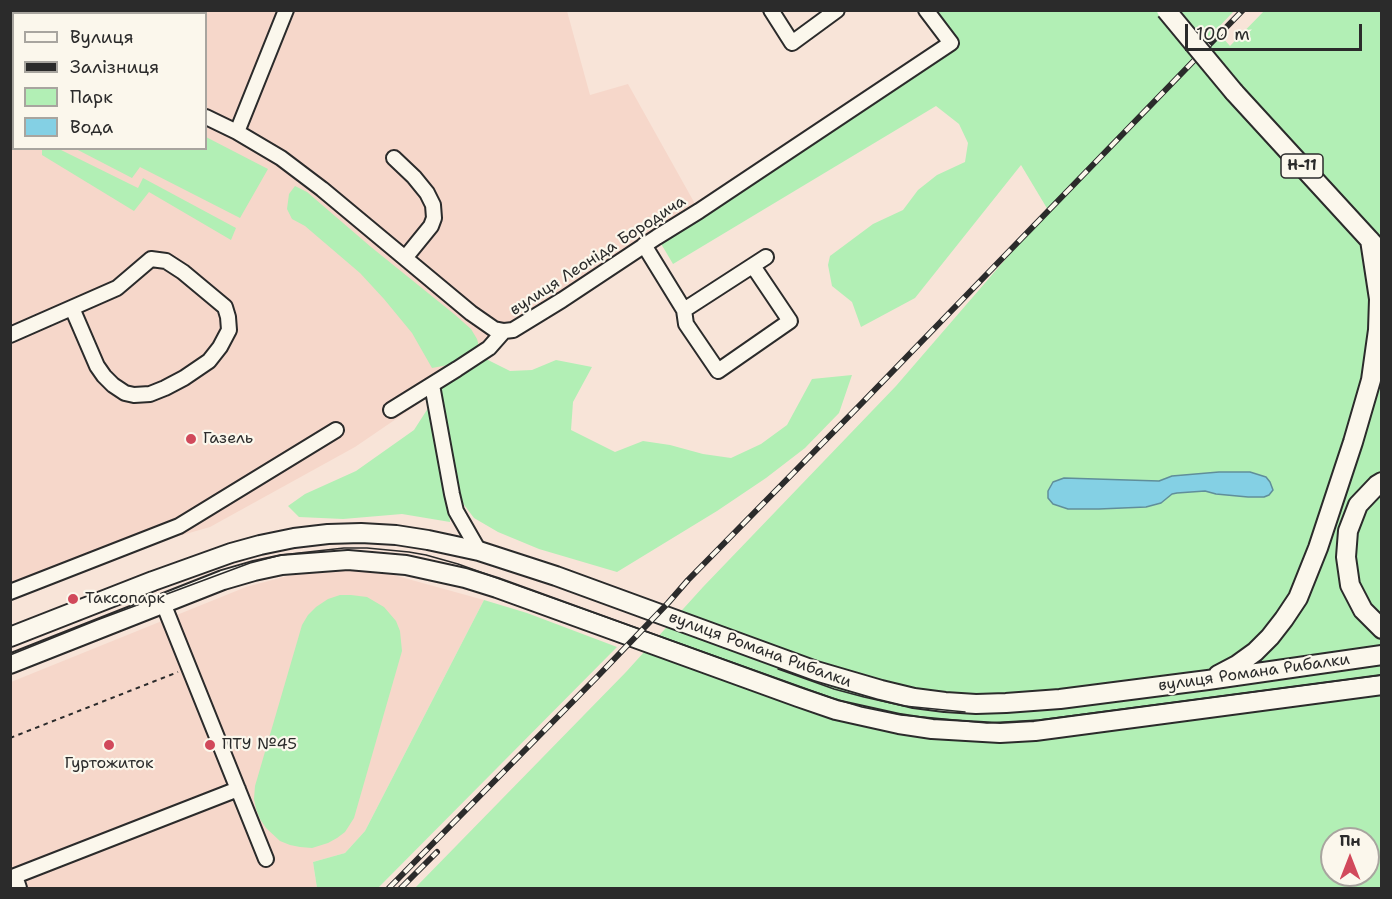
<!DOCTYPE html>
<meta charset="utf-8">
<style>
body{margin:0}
#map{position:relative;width:1392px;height:899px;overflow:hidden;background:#f8e4d8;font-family:"Shantell Sans",sans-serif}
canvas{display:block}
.frame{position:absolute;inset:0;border:12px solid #2b2b2b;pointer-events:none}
.legend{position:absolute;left:12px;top:12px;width:195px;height:138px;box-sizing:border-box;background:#fbf7ec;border:2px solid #a8a59f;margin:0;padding:8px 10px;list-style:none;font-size:18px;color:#2b2b2b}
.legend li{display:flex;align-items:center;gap:12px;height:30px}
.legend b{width:30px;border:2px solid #a8a59f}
.north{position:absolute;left:1320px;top:827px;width:60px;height:60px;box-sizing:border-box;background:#fbf7ec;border:2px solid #a8a59f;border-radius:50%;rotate:0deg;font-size:16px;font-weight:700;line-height:24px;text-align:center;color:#2b2b2b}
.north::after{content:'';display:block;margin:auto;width:21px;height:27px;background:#d1495b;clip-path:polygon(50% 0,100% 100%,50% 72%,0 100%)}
.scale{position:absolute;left:1185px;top:24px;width:177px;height:27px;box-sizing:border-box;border:3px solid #2b2b2b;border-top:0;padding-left:8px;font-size:18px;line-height:21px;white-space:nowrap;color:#2b2b2b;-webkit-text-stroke:4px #fbf7ec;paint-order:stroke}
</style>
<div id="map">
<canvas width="1392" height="899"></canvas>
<div class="frame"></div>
<ul class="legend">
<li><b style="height:8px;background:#fbf7ec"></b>Вулиця</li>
<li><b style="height:8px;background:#2b2b2b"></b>Залізниця</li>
<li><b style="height:16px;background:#b2efb5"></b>Парк</li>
<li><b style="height:16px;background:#84d0e4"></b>Вода</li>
</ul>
<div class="north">Пн</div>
<div class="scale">100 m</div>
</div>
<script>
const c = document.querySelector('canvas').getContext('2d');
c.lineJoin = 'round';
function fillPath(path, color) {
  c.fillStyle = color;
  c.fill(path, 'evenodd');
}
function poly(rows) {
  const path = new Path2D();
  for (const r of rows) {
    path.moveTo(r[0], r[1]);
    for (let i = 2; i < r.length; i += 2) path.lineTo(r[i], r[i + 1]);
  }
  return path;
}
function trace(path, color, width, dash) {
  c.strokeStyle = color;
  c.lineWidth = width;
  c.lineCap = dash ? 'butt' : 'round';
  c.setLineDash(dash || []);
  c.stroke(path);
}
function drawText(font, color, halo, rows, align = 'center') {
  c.font = font + ' "Shantell Sans",sans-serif';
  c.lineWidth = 4.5;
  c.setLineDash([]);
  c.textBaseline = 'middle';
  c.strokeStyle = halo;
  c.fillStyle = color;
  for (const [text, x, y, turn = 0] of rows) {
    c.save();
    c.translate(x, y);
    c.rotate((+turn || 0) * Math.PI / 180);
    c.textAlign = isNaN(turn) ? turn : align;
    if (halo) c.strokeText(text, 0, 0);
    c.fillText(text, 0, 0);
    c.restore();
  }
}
fillPath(poly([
 [11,11,567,11,590,95,628,84,699,211,517,323,504,323,473,314,504,331,432,385,418,404,355,447,210,527,182,535,179,527,11,592],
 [14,14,206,14,206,148,14,148],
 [347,569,390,574,484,600,365,831,345,853,313,862,317,888,11,888,11,682,246,587,287,576]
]), '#f6d7ca');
fillPath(poly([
 [926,11,1234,11,1216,30,1230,46,1264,11,1381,11,1381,888,415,888,626,672,703,587,896,386,1048,210,1021,165,915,298,861,327,852,302,832,286,828,265,830,256,873,224,903,210,918,190,937,175,965,162,968,143,959,124,936,106,673,264,657,237,951,43],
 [1332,839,1368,839,1368,875,1332,875],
 [206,137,268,169,240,218,140,167,132,178,76,149,206,148],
 [42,149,59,149,138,188,143,178,236,228,231,240,149,192,134,211,42,155],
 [295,186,307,192,371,247,454,314,471,329,477,339,482,357,510,371,532,370,556,360,592,367,573,402,571,430,615,452,643,441,670,445,703,454,731,458,761,444,787,425,812,379,852,375,839,413,805,448,766,478,717,511,617,572,539,549,498,532,474,518,458,497,438,390,449,381,466,372,469,363,461,359,448,365,432,368,412,333,384,299,360,273,305,226,292,219,287,209,289,194],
 [432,402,449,506,450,522,402,514,343,519,299,517,288,506,305,494,356,471,414,430],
 [340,595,351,595,367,597,384,607,396,621,400,631,402,651,354,818,345,832,337,838,328,843,312,848,300,847,290,845,280,841,266,828,260,819,256,809,254,799,255,786,302,625,308,615,316,607,328,599],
 [484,600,527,613,617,647,378,888,317,888,313,862,345,853,365,831]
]), '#b2efb5');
const water = poly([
 [1219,472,1250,472,1266,477,1270,482,1273,490,1269,495,1264,497,1248,497,1216,494,1205,491,1177,493,1172,494,1161,503,1146,507,1099,509,1068,509,1053,504,1048,498,1048,491,1053,482,1064,478,1159,481,1172,476,1219,472]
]);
fillPath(water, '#84d0e4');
trace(water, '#608e9a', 1.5);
const minor = poly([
 [771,10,792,43,837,10],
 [82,14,84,10],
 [10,23,14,24],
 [206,117,237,132,281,158,322,189,471,313,494,329,504,331,513,330,562,300,657,237,699,211,951,43,926,10],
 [237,132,286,10],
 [394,158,414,177,427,193,433,205,434,218,431,226,405,258],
 [644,245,684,310,766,257],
 [684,310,686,324,718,371,790,321,753,266],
 [10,335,117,288,151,259,166,261,183,272,225,307,228,317,229,330,220,347,209,361,184,378,165,388,150,394,134,395,125,393,113,385,104,376,97,366,72,308],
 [432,385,452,494,456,511,479,551],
 [391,410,457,369,489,348,504,331],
 [10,592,179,526,336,430],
 [163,603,266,859],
 [19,888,15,876,238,789]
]);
const major = poly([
 [1234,92,1378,249],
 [1382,482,1377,485,1358,505,1348,531,1346,557,1350,585,1363,610,1382,629],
 [10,637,153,581,231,553,260,545,294,538,328,534,361,533,396,535,428,540,479,551,556,576,816,671,881,690,914,698,945,702,976,704,1006,703,1060,699,1208,680,1382,655],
 [10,664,223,580,254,571,282,565,348,560,406,565,465,578,497,588,798,697,836,710,899,724,932,729,1000,733,1035,731,1382,685],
 [1218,675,1237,665,1255,652,1270,637,1284,619,1298,598,1318,548,1353,442,1371,380,1378,330,1379,299,1370,240]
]);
trace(minor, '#2b2b2b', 18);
trace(major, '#2b2b2b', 22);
trace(poly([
 [10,738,178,672]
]), '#2b2b2b', 2, [4.5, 4.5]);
trace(minor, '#fbf7ec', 14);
trace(major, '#fbf7ec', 18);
trace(poly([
 [10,655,97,620,250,563,281,555,344,548,367,548,409,552,426,555,458,564,832,698,862,707,901,715,987,723,1039,720,1382,675],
 [778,669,834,689,864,697,904,706,965,712]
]), '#2b2b2b', 1.5);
const rail = poly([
 [389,888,597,677,668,603,688,580,861,404,1243,10],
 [401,888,437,852]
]);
trace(rail, '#2b2b2b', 6);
trace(rail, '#fbf7ec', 4, [11]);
const majorBridge = poly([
 [1166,10,1234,92]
]);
trace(majorBridge, '#2b2b2b', 22, []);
trace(majorBridge, '#fbf7ec', 18);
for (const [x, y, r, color] of [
 [191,439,6,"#d1495b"],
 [73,599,6,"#d1495b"],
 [109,745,6,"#d1495b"],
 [210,745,6,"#d1495b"]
]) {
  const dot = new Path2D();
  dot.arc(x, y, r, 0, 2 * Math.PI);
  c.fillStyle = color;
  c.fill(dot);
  trace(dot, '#fbf7ec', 2);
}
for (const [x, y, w] of [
 [1302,166,42]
]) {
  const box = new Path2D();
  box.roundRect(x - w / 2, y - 12, w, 24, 4.5);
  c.fillStyle = '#fbf7ec';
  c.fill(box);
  trace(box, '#2b2b2b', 1.5);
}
drawText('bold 15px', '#2b2b2b', null, [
 ["Н-11",1302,166]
]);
drawText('16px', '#2b2b2b', '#fbf7ec', [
 ["вулиця Леоніда Бородича",598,256,-33],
 ["вулиця Романа Рибалки",760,650,20],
 ["вулиця Романа Рибалки",1254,673,-8]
]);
drawText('16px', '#2b2b2b', '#fbf7ec', [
 ["Газель",203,439],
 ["Таксопарк",85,599],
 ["ПТУ №45",222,745],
 ["Гуртожиток",109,764,"center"]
], 'left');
</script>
